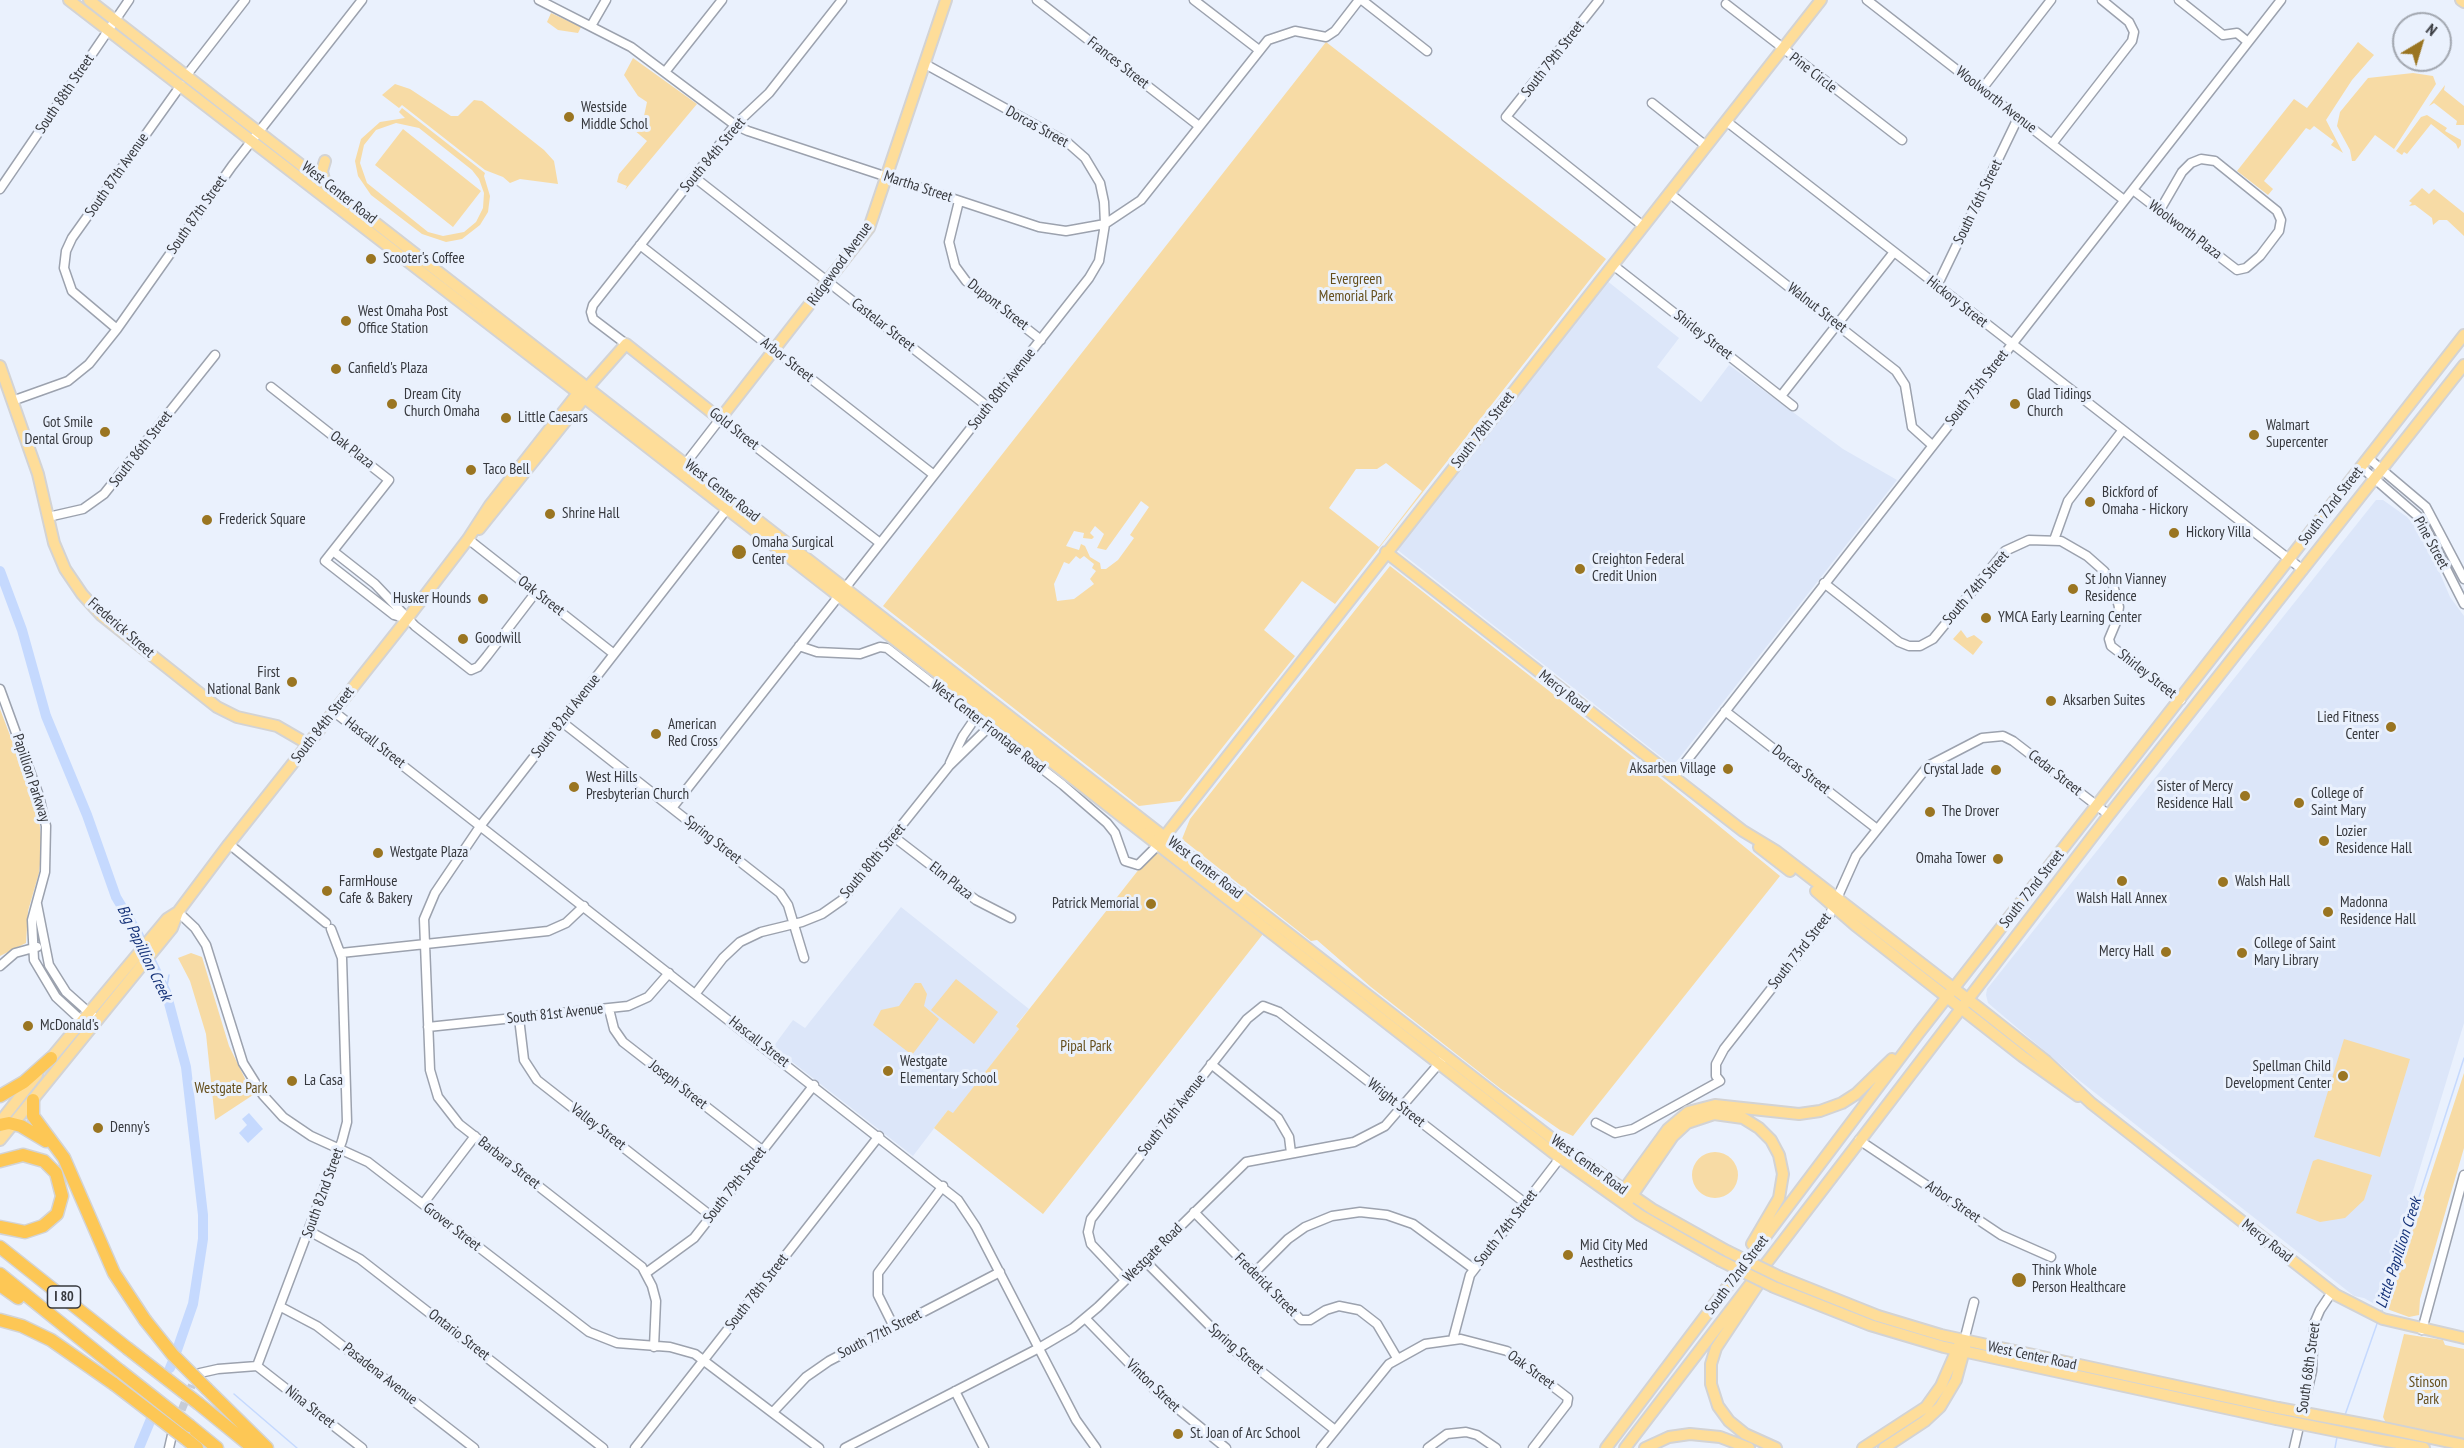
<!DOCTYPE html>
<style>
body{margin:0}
#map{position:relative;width:2464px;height:1448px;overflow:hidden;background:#eaf1fd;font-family:"PT Sans Narrow",sans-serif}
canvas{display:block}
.north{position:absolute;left:2392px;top:12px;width:60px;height:60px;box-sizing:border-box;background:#eaf1fd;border:2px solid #a2a7b0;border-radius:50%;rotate:38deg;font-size:16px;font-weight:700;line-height:24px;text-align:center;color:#36383d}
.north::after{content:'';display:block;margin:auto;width:21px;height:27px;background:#9a7521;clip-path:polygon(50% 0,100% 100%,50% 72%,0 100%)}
</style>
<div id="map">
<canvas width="2464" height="1448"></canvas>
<div class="north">N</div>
</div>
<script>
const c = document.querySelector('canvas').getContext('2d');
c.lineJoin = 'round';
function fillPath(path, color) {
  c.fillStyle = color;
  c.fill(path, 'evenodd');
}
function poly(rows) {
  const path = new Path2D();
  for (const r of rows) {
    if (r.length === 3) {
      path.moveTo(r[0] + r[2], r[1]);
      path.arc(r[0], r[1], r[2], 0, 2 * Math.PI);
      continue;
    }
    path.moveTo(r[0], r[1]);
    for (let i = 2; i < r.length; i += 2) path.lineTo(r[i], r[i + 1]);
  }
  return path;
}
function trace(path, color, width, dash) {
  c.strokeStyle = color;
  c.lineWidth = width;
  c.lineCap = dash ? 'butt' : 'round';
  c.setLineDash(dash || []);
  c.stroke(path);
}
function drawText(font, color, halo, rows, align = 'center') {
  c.font = font + ' "PT Sans Narrow",sans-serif';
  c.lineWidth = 6;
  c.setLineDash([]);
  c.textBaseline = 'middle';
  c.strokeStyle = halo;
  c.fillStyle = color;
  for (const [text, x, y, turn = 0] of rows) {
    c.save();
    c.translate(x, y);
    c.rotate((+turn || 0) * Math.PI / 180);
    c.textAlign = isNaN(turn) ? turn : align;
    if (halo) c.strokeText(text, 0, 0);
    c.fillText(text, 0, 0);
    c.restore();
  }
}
fillPath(poly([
 [1606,280,1679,338,1657,367,1701,402,1729,365,1843,449,1897,480,1673,766,1395,548],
 [2376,500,2383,500,2407,517,2425,538,2450,597,2464,616,2464,1023,2378,1306,2364,1298,2354,1296,2080,1081,1988,1003,1986,995,1987,989],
 [901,907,1029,1009,1016,1025,1019,1029,953,1114,948,1110,913,1156,773,1047,793,1020,805,1028]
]), '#dce6f9');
fillPath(poly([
 [551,13,581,27,578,33,558,30,547,22],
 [1326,42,1606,259,1335,604,1302,581,1264,630,1295,656,1180,801,1139,806,883,606],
 [1386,463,1422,491,1379,547,1329,508,1356,469,1377,469],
 [1141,501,1149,507,1130,535,1134,538,1118,560,1106,569,1101,569,1100,563,1090,557,1085,546,1081,544,1079,550,1066,546,1074,531,1084,533,1083,538,1092,539,1094,537,1090,533,1095,526,1104,534,1097,548,1106,550],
 [1076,556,1080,559,1084,556,1094,564,1092,568,1096,571,1090,579,1094,584,1074,599,1057,601,1054,584,1064,562,1069,564],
 [2358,42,2374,55,2352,80,2326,120,2343,153,2331,145,2334,141,2314,126,2310,130,2306,128,2264,181,2273,189,2268,195,2237,171,2294,99,2307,108],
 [633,58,697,104,625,190,627,186,617,182,619,174,647,141,627,124,631,119,638,123,644,116,647,102,638,96,624,75],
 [2413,73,2433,76,2436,84,2394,149,2375,135,2355,161,2352,161,2350,150,2337,126,2340,112,2368,78],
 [395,84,410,89,451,116,458,116,474,100,482,101,544,150,554,161,558,184,520,179,510,183,503,177,485,170,402,105,399,108,382,95],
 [2445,85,2444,90,2464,106,2464,125,2456,125,2457,121,2434,103,2429,106],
 [402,108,485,173,484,176,490,196,488,212,480,225,462,239,446,242,422,234,371,195,358,176,355,161,361,139,380,122,405,118,399,112],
 [396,123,419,128,472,170,479,179,484,193,483,208,476,222,464,232,443,236,428,232,367,183,360,163,364,145,376,130],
 [2427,115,2447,128,2445,131,2461,140,2461,145,2458,149,2456,144,2431,124,2407,154,2404,152,2402,155,2396,151,2421,117],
 [403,129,481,191,453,227,375,165],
 [2422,188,2429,194,2434,189,2464,213,2464,236,2447,220,2439,220,2433,225,2432,218,2415,205,2409,206,2412,203,2409,201],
 [1390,566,1674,789,1780,876,1573,1136,1560,1130,1501,1089,1371,987,1317,940,1311,941,1182,839,1190,819],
 [1961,630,1967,638,1974,635,1983,642,1973,655,1953,639],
 [0,709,38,809,42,847,39,873,28,911,26,943,0,956],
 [1154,850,1263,934,1043,1214,934,1128,948,1110,953,1113,1019,1029,1016,1026],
 [191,953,202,957,229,1046,253,1095,215,1120,206,1034,190,981,178,958],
 [956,979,998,1012,974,1044,931,1010],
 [915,983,921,983,927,994,924,1006,939,1019,912,1055,873,1025,881,1010,899,1006],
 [2344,1039,2410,1059,2380,1157,2314,1137],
 [2464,1073,2464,1148,2420,1299,2419,1315,2409,1317,2387,1309],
 [1715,1175,23],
 [2318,1159,2372,1175,2364,1200,2345,1218,2320,1222,2296,1213,2313,1161],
 [2404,1334,2443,1340,2445,1345,2464,1349,2464,1441,2387,1425,2383,1417]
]), '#f7dba5');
fillPath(poly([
 [249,1113,263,1129,248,1143,239,1133,247,1125,242,1119]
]), '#c5d9fe');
trace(poly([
 [166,992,169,975],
 [2381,1314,2464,1058],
 [234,1394,297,1448],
 [2345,1415,2378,1321],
 [2335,1448,2337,1437]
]), '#c5d9fe', 1.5);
trace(poly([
 [0,571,22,630,46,716,87,815,116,897,137,932,166,992,186,1067,203,1215,203,1239,193,1304,177,1350],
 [170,1368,173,1361],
 [139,1448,151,1419]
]), '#c5d9fe', 10);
trace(poly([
 [177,1421,192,1385]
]), '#c6ccd7', 8, [8, 4]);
const minor = poly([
 [539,0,631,47,735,125,748,131,1039,227,1066,231,1105,224,1141,200,1268,40,1295,31,1326,37,1335,31,1359,0],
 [1037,0,1199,126],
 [1194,0,1259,50],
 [1362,0,1427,51],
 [1599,0,1506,117,1643,226],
 [1867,0,2124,200],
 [2179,0,2223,35,2237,33,2248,42],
 [1726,4,1902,140],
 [591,26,606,0],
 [665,72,722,0],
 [186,76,245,0],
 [1982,89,2051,0],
 [1652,103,1706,146],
 [1726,121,2303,570],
 [2052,144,2132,41,2134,32,2129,22,2102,0],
 [694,177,988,407],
 [0,189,129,0],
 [2133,190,2237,270,2246,268,2260,256,2279,231,2281,220,2277,211,2215,161,2201,159,2191,163,2182,172,2160,210],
 [1669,193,1896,371,1905,385,1912,427,1932,445],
 [959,201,949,242,955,266,966,281,1041,340],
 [640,245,934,475],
 [1613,265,1793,406],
 [1937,286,2018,118],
 [117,329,72,291,64,268,66,251,72,238,181,85],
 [626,344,593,319,591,312,593,305,735,125,769,93,842,0],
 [271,387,389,480,325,561,394,615,407,619],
 [1781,396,1894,252],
 [12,401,68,381,89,364,117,329,232,166,362,0],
 [2368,458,2426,507,2464,579],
 [686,463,720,419,880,543],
 [2361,467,2421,519,2464,604],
 [48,517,83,509,104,494,215,355],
 [468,539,614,654],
 [2054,540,2068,501,2122,431],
 [333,551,375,584,415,626,471,670,478,667,487,656,536,592],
 [1824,583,1899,642,1909,646,1920,646,1933,639,2005,551,2029,540,2061,541,2087,556,2104,571,2113,585,2119,607,2117,620,2109,639,2111,646,2181,700],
 [799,646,817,652,860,654,880,647,887,648,1063,785,1107,823,1115,833,1125,861,1138,865,1157,846],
 [0,689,39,796,46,826,45,872,32,920,34,960,56,997,82,1021,95,1025,94,1017,66,992,49,965,37,904],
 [333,711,958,1200,976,1227,1076,1420,1096,1448],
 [1725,711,1877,829],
 [562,722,780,893,788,905,804,958],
 [950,763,963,736,976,717],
 [1674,777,2281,0],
 [672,808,1089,278,1099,261,1105,224,1104,202,1100,183,1085,158,1068,143,925,64],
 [894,837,976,900,1011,918],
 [229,844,326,923],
 [178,912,195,928,206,945,243,1063,263,1095,283,1117,311,1136,368,1162,589,1332,617,1343,670,1347,695,1354,819,1448],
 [341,953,548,931,566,923,584,906],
 [0,966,15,953,37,947],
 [696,993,723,958,740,942,761,932,802,922,822,914,842,900,949,766,989,727],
 [609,1009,614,1029,623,1042,762,1150],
 [519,1018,524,1060,537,1080,711,1216],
 [428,1027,628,1006,648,997,669,973],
 [1211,1064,1278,1118,1289,1137,1291,1153],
 [1596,1123,1615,1133,1633,1129,1720,1081,1716,1076,1716,1064,1724,1049,1830,914,1856,856,1928,766,1982,738,2003,736,2013,741,2109,815],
 [1859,1140,2001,1235,2051,1257],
 [423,1204,475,1136],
 [1194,1212,1301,1320,1310,1320,1326,1310,1339,1306,1359,1310,1377,1324,1397,1358],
 [309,1231,360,1259,603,1448],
 [1145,1261,1233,1349,1335,1430],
 [646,1273,694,1238,814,1085],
 [1254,1273,1288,1239,1305,1227,1332,1216,1360,1212,1387,1215,1413,1224,1474,1269],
 [1125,1280,1091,1244,1088,1232,1091,1219,1247,1019,1263,1006,1279,1012,1525,1203],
 [281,1307,317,1326,474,1448],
 [1085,1318,1156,1391,1226,1448],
 [894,1327,878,1295,878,1273,943,1186],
 [2422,1330,2464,1175],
 [1453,1339,1470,1275,1560,1158],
 [1964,1341,1974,1302],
 [654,1347,656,1301,652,1286,642,1267,459,1124,438,1097,430,1070,424,919,435,893,481,825,730,505],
 [257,1366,342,1141,347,1122,342,958,331,929],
 [257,1366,362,1448],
 [200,1373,218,1369,257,1366],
 [955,1391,984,1448],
 [773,1412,806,1377,829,1361,1000,1272],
 [169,1448,172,1435],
 [635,1448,879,1136],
 [845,1448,1039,1348,1073,1328,1098,1307,1246,1162,1354,1142,1385,1126,1443,1059],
 [1321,1448,1389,1364,1425,1344,1461,1339,1507,1351,1568,1398,1567,1404,1533,1448],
 [1428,1448,1447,1434,1466,1432,1477,1435,1496,1448],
 [2294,1448,2312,1371,2314,1324,2320,1310,2332,1292]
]);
const major = poly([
 [69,0,568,385,1560,1158,1640,1215,1719,1260],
 [89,0,1568,1151,1652,1209,1727,1251],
 [2461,0,2464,2],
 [325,184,322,171,325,161],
 [0,366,38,474,54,543,65,569,82,594,101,615,217,707,237,717,277,726,308,744],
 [479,529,584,398,588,387,626,344,720,419,869,228,946,0],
 [1386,552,1689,789,1743,831,1776,851,1979,1008,2046,1061,2091,1103,2336,1295,2383,1319,2464,1338],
 [1161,841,1821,0],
 [1759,847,1790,871],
 [1816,891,1855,925,2022,1056,2078,1096],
 [47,1063,167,919,178,912],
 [0,1122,37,1075],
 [0,1140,172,928,178,912,229,844,407,619,468,539,490,505,578,393,583,390],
 [1620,1195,1668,1129,1688,1112,1715,1105,1799,1114,1820,1111,1842,1103,1856,1094,1892,1059],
 [1629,1200,1673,1136,1687,1123,1714,1114,1743,1118,1759,1128,1771,1140,1779,1155,1783,1174,1779,1198,1752,1244],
 [1765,1274,1716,1348,1711,1364,1711,1384,1718,1406,1729,1421,1745,1434,1776,1448],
 [1780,1277,1878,1316,1941,1335,2278,1408],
 [1774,1287,1870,1325,1944,1347,2276,1419],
 [2379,1427,2464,1445],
 [2376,1439,2424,1448],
 [1606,1448,1918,1034,2464,335],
 [1625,1448,2109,815,2464,365],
 [1645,1448,1669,1437,1690,1434,1720,1437,1749,1448],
 [1863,1448,1926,1407,1941,1386,1959,1345],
 [1884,1448,1925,1421,1940,1407,1956,1380,1965,1347]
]);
const highway = poly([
 [0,1096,24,1082,51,1058],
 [33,1100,33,1116,64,1158,114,1273,145,1320],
 [0,1125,9,1123,21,1126,46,1141],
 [0,1161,23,1155,44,1161,56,1173,62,1196,57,1214,43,1226,25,1232,0,1227],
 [0,1247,127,1348],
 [0,1274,119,1370],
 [0,1285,18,1298],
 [0,1320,22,1326,51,1340,114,1384],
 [207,1389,267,1448],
 [199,1404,253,1448],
 [190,1426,217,1448],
 [186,1439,197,1448]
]);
trace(minor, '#9ca2ae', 11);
trace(major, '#d3d3d4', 14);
trace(highway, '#d3d3d4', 15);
trace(minor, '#fff', 8);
trace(major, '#fedd99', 10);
trace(highway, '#fdc755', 12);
const majorBridge = poly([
 [1727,1251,1780,1277],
 [1719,1260,1774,1287],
 [2278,1408,2379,1427],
 [2276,1419,2376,1439]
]);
const highwayBridge = poly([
 [145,1320,173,1355,207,1389],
 [127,1348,199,1404],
 [119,1370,190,1426],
 [114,1384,186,1439]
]);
trace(majorBridge, '#d3d3d4', 14, []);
trace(highwayBridge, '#d3d3d4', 15, []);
trace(majorBridge, '#fedd99', 10);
trace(highwayBridge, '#fdc755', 12);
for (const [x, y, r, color] of [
 [569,117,6,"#9a7521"],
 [371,259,6,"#9a7521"],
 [346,321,6,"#9a7521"],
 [336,369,6,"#9a7521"],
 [392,404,6,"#9a7521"],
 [2015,404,6,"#9a7521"],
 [506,418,6,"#9a7521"],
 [105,432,6,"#9a7521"],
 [2254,435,6,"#9a7521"],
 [471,470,6,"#9a7521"],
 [2090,502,6,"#9a7521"],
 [550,514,6,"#9a7521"],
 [207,520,6,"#9a7521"],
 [2174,533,6,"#9a7521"],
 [739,552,8,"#9a7521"],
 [1580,569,6,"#9a7521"],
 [2073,589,6,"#9a7521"],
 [483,599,6,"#9a7521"],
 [1986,618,6,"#9a7521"],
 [463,639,6,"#9a7521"],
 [292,682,6,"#9a7521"],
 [2051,701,6,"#9a7521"],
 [2391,727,6,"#9a7521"],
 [656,734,6,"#9a7521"],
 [1728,769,6,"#9a7521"],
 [1996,770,6,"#9a7521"],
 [574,787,6,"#9a7521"],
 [2245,796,6,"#9a7521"],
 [2299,803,6,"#9a7521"],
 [1930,812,6,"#9a7521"],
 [2324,841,6,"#9a7521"],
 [378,853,6,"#9a7521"],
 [1998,859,6,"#9a7521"],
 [2122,881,6,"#9a7521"],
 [2223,882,6,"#9a7521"],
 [327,891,6,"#9a7521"],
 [1151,904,6,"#9a7521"],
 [2328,912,6,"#9a7521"],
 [2166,952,6,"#9a7521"],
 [2242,953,6,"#9a7521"],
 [28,1026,6,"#9a7521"],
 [888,1071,6,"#9a7521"],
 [2343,1076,6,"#9a7521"],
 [292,1081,6,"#9a7521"],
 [98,1128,6,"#9a7521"],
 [1568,1255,6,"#9a7521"],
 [2019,1280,8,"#9a7521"],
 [1178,1434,6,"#9a7521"]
]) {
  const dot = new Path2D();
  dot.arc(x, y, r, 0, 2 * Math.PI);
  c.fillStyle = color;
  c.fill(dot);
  trace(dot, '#eaf1fd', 2);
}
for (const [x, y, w] of [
 [64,1297,33]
]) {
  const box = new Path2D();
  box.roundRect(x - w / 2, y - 11, w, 22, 4.5);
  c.fillStyle = '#eaf1fd';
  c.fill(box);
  trace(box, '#36383d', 1.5);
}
drawText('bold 14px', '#36383d', null, [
 ["I 80",64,1297]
]);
drawText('15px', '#36383d', '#eaf1fd', [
 ["South 79th Street",1553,59,-52],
 ["Frances Street",1118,63,38],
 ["Pine Circle",1813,73,38],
 ["South 88th Street",65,94,-56],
 ["Woolworth Avenue",1996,100,38],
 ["Dorcas Street",1037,127,29],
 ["South 84th Street",713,155,-50],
 ["South 87th Avenue",117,175,-55],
 ["Martha Street",918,187,18],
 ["West Center Road",339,193,38],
 ["South 76th Street",1978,202,-64],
 ["South 87th Street",197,215,-55],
 ["Woolworth Plaza",2185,230,37],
 ["Ridgewood Avenue",840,264,-54],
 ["Hickory Street",1957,302,38],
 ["Dupont Street",998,305,38],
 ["Walnut Street",1817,308,38],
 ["Castelar Street",883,325,38],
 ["Shirley Street",1703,335,38],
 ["Arbor Street",787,360,38],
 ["South 75th Street",1977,388,-52],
 ["South 80th Avenue",1002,389,-52],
 ["Gold Street",734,429,38],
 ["South 78th Street",1483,430,-52],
 ["South 86th Street",141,449,-52],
 ["Oak Plaza",352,450,38],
 ["West Center Road",722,491,38],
 ["South 72nd Street",2331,506,-52],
 ["Pine Street",2431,543,61],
 ["South 74th Street",1976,588,-49],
 ["Oak Street",541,596,38],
 ["Frederick Street",121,628,41],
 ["Shirley Street",2147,674,38],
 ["Mercy Road",1564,692,38],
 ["South 82nd Avenue",566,716,-52],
 ["South 84th Street",323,725,-52],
 ["West Center Frontage Road",988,727,38],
 ["Hascall Street",375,743,38],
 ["Dorcas Street",1801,770,38],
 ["Cedar Street",2055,773,38],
 ["Papillion Parkway",31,778,72],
 ["Spring Street",713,840,38],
 ["South 80th Street",873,861,-50],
 ["West Center Road",1205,868,38],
 ["Elm Plaza",951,881,38],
 ["South 72nd Street",2032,889,-52],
 ["South 73rd Street",1800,951,-52],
 ["South 81st Avenue",555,1014,-6],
 ["Hascall Street",759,1042,38],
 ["Joseph Street",678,1085,38],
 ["Wright Street",1396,1103,38],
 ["South 76th Avenue",1172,1115,-52],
 ["Valley Street",598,1127,38],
 ["Barbara Street",509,1163,38],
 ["West Center Road",1589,1165,36],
 ["South 79th Street",735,1185,-52],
 ["South 82nd Street",323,1193,-70],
 ["Arbor Street",1953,1202,34],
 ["Grover Street",452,1227,38],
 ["South 74th Street",1506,1228,-52],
 ["Mercy Road",2267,1241,38],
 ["Westgate Road",1153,1253,-45],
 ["South 72nd Street",1737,1275,-53],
 ["Frederick Street",1266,1285,45],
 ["South 78th Street",757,1292,-52],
 ["South 77th Street",880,1334,-27],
 ["Ontario Street",459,1335,38],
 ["Spring Street",1236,1349,41],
 ["West Center Road",2032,1356,12],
 ["South 68th Street",2309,1368,-82],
 ["Oak Street",1531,1370,36],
 ["Pasadena Avenue",380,1374,38],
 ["Vinton Street",1153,1386,44],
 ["Nina Street",310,1407,38]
]);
drawText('15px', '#36383d', '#eaf1fd', [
 ["Westside",581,108],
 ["Middle Schol",581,125],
 ["Scooter's Coffee",383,259],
 ["West Omaha Post",358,312],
 ["Office Station",358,329],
 ["Canfield's Plaza",348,369],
 ["Dream City",404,395],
 ["Church Omaha",404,412],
 ["Glad Tidings",2027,395],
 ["Church",2027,412],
 ["Little Caesars",518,418],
 ["Got Smile",93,423,"right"],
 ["Dental Group",93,440,"right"],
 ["Walmart",2266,426],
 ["Supercenter",2266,443],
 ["Taco Bell",483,470],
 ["Bickford of",2102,493],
 ["Omaha - Hickory",2102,510],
 ["Shrine Hall",562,514],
 ["Frederick Square",219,520],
 ["Hickory Villa",2186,533],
 ["Omaha Surgical",752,543],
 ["Center",752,560],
 ["Creighton Federal",1592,560],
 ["Credit Union",1592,577],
 ["St John Vianney",2085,580],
 ["Residence",2085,597],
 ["Husker Hounds",471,599,"right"],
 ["YMCA Early Learning Center",1998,618],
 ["Goodwill",475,639],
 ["First",280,673,"right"],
 ["National Bank",280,690,"right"],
 ["Aksarben Suites",2063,701],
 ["Lied Fitness",2379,718,"right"],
 ["Center",2379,735,"right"],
 ["American",668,725],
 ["Red Cross",668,742],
 ["Aksarben Village",1716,769,"right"],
 ["Crystal Jade",1984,770,"right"],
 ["West Hills",586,778],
 ["Presbyterian Church",586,795],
 ["Sister of Mercy",2233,787,"right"],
 ["Residence Hall",2233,804,"right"],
 ["College of",2311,794],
 ["Saint Mary",2311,811],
 ["The Drover",1942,812],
 ["Lozier",2336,832],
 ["Residence Hall",2336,849],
 ["Westgate Plaza",390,853],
 ["Omaha Tower",1986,859,"right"],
 ["FarmHouse",339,882],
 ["Cafe & Bakery",339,899],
 ["Walsh Hall",2235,882],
 ["Walsh Hall Annex",2122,899,"center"],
 ["Madonna",2340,903],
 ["Residence Hall",2340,920],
 ["Patrick Memorial",1139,904,"right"],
 ["College of Saint",2254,944],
 ["Mary Library",2254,961],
 ["Mercy Hall",2154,952,"right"],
 ["McDonald's",40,1026],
 ["Westgate",900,1062],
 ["Elementary School",900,1079],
 ["Spellman Child",2331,1067,"right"],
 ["Development Center",2331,1084,"right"],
 ["La Casa",304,1081],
 ["Denny's",110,1128],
 ["Mid City Med",1580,1246],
 ["Aesthetics",1580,1263],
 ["Think Whole",2032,1271],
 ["Person Healthcare",2032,1288],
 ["St. Joan of Arc School",1190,1434]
], 'left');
drawText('15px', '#654e1b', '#eaf1fd', [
 ["Evergreen",1356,280],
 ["Memorial Park",1356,297],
 ["Pipal Park",1086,1047],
 ["Westgate Park",231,1089],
 ["Stinson",2428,1383],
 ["Park",2428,1400]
]);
drawText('italic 16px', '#163379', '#eaf1fd', [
 ["Big Papillion Creek",144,953,64],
 ["Little Papillion Creek",2399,1253,-72]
]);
</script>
